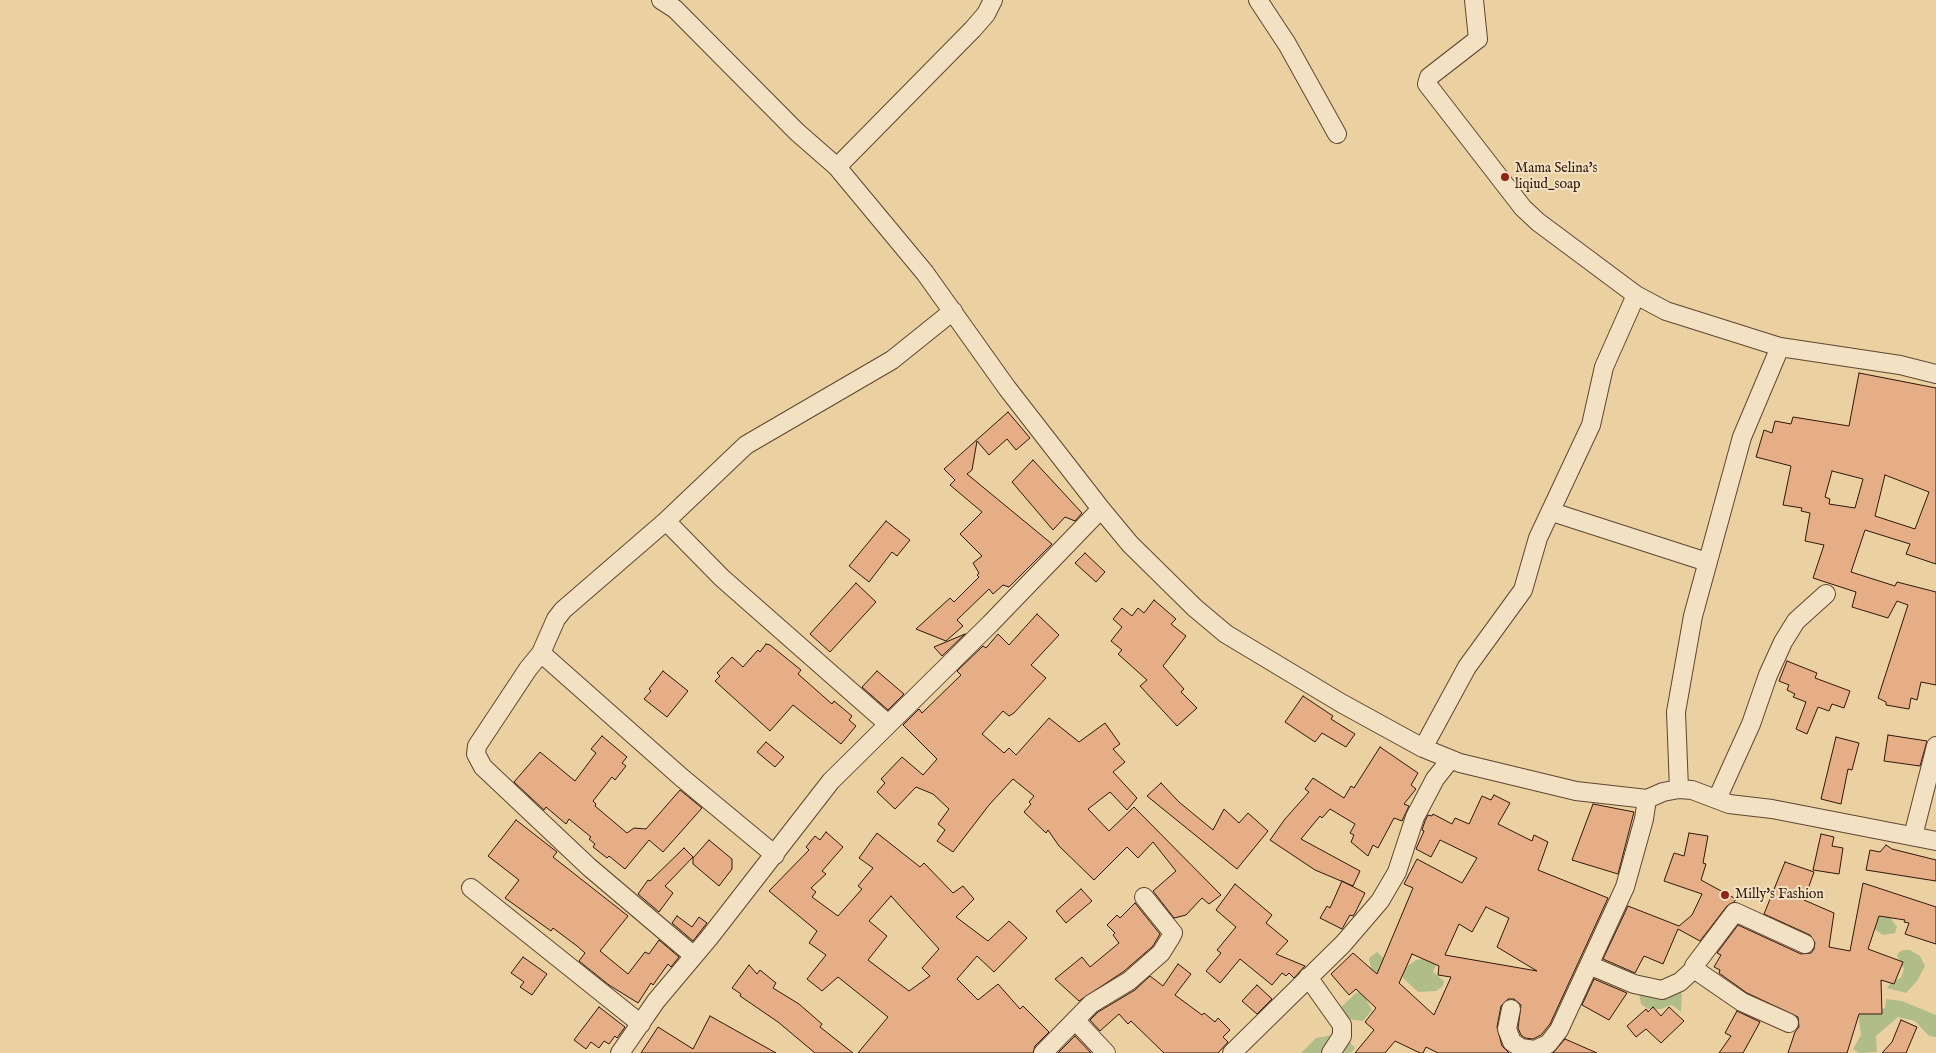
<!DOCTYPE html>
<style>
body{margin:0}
canvas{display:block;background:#ebd1a1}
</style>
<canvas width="1936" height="1053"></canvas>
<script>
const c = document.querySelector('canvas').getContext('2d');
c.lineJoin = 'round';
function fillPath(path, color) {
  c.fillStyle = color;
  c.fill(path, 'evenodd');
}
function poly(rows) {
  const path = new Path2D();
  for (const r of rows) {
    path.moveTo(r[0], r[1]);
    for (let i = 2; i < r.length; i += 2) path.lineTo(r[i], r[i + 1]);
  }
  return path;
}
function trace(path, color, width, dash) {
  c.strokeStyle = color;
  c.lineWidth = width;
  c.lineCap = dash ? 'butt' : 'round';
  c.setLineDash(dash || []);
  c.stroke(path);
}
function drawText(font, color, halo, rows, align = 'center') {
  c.font = font + ' "IM FELL English",serif';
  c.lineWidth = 4;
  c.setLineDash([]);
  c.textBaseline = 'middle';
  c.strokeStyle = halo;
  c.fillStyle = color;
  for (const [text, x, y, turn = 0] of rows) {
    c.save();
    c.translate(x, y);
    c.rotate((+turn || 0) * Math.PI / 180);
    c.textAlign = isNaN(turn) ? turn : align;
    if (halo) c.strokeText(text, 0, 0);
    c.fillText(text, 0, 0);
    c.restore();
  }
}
fillPath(poly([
 [1878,913,1888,914,1897,927,1895,933,1883,935,1871,927],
 [1904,950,1910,950,1920,956,1925,966,1917,981,1906,993,1887,988,1892,981,1901,978,1904,969,1897,956,1899,952],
 [1377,952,1396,969,1366,999,1372,1010,1363,1021,1346,1019,1338,1010,1356,993,1362,992,1372,973,1369,958],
 [1433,957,1437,962,1433,972,1444,981,1443,986,1436,991,1418,992,1403,978,1402,969,1416,960],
 [1670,982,1682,994,1681,1012,1672,1005,1661,1009,1648,1009,1641,1004,1638,989],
 [1886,999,1902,1001,1936,1015,1936,1037,1929,1036,1915,1021,1898,1017,1876,1036,1877,1052,1859,1053,1853,1049,1861,1035,1858,1013,1885,1008],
 [1334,1035,1349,1041,1355,1048,1351,1053,1301,1053,1316,1038]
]), '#b1bd89');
const building = poly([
 [1859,373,1936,388,1936,564,1906,554,1910,544,1865,530,1851,572,1895,586,1897,582,1936,592,1936,685,1921,682,1917,700,1911,698,1909,709,1886,705,1886,702,1878,698,1908,605,1897,601,1888,618,1852,607,1856,592,1813,578,1824,545,1805,541,1810,513,1801,511,1802,508,1783,505,1791,466,1756,457,1764,430,1772,433,1775,421,1791,424,1793,417,1849,426,1859,373],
 [1832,471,1863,479,1855,508,1829,504,1830,499,1825,497,1832,471],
 [1885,475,1929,492,1915,529,1875,516,1885,475],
 [1008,412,1030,438,1016,450,1007,439,989,455,977,441,972,470,967,474,1052,544,1009,587,1003,585,993,594,989,589,957,620,963,626,946,641,916,629,950,598,954,602,979,577,977,575,979,573,973,563,982,556,960,534,982,512,950,485,955,480,944,469,1008,412],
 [1033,460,1082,513,1075,521,1065,517,1053,530,1012,482,1033,460],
 [886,521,910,540,897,556,892,552,869,582,849,566,886,521],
 [1085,553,1105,572,1096,582,1075,563,1085,553],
 [856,583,876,602,830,652,810,634,856,583],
 [1154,600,1176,619,1171,624,1186,636,1163,666,1184,689,1181,692,1197,708,1177,726,1140,686,1147,680,1118,654,1122,650,1111,641,1122,627,1113,619,1122,608,1132,616,1138,608,1144,613,1154,600],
 [1037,614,1059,635,1031,665,1046,678,1014,713,1009,716,1003,711,982,734,1004,753,1009,748,1016,755,1049,718,1079,742,1105,723,1120,744,1113,749,1125,762,1113,772,1137,798,1127,810,1110,792,1088,809,1109,831,1134,807,1221,895,1209,904,1202,898,1186,915,1174,918,1153,891,1176,871,1153,842,1138,858,1127,847,1094,880,1059,846,1048,830,1046,833,1024,812,1031,804,1029,802,1034,796,1013,779,989,805,953,852,937,841,945,830,938,824,949,809,933,794,916,787,895,809,877,792,885,783,881,779,902,757,923,775,937,759,903,725,919,709,922,713,961,675,957,671,983,646,986,648,998,634,1009,645,1037,614],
 [965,634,942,656,934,647,965,634],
 [766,644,770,645,801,670,798,674,832,704,834,701,852,716,849,720,856,726,841,744,793,705,770,731,715,681,720,676,717,673,732,657,743,667,758,650,760,652,766,644],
 [1787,661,1817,673,1815,678,1850,691,1844,708,1832,704,1829,711,1818,707,1807,734,1796,729,1806,702,1793,697,1795,694,1787,690,1789,685,1779,681,1787,661],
 [663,671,688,691,667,717,644,699,651,691,649,689,663,671],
 [877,671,904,694,888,710,862,687,877,671],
 [1303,696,1333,716,1331,719,1355,734,1346,747,1322,733,1315,742,1285,722,1303,696],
 [1888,735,1927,741,1920,766,1884,761,1888,735],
 [602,736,627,757,622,763,626,766,615,780,612,777,593,801,596,804,595,806,627,833,634,828,646,829,680,790,702,808,663,852,649,840,625,869,609,856,607,858,593,847,595,844,589,839,591,837,569,819,566,824,546,807,544,810,514,782,540,752,575,781,596,753,591,749,602,736],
 [1836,737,1859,743,1852,770,1848,769,1841,804,1821,799,1836,737],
 [766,742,784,757,775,767,757,752,766,742],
 [1380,747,1418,773,1411,785,1416,789,1404,804,1409,806,1402,821,1394,818,1378,848,1373,845,1368,856,1351,842,1354,835,1350,833,1355,824,1330,809,1322,818,1320,816,1301,839,1360,871,1353,886,1315,870,1270,840,1285,819,1309,792,1305,789,1313,778,1344,798,1351,786,1354,788,1380,747],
 [1161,783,1179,802,1213,830,1224,809,1239,823,1248,813,1268,831,1237,869,1147,796,1161,783],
 [1494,795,1510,803,1498,824,1532,841,1534,835,1548,842,1538,870,1608,898,1550,1024,1541,1035,1533,1039,1525,1038,1521,1035,1518,1028,1521,1005,1514,999,1508,999,1501,1006,1497,1027,1502,1046,1509,1053,1438,1053,1426,1047,1423,1053,1420,1053,1395,1041,1385,1053,1355,1053,1374,1030,1365,1022,1376,1008,1356,989,1349,995,1331,974,1353,953,1377,974,1413,888,1404,884,1417,859,1462,883,1477,858,1440,840,1431,857,1416,849,1424,831,1422,830,1425,821,1428,815,1432,816,1433,814,1452,824,1455,818,1469,824,1482,796,1491,800,1494,795],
 [1486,907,1509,918,1497,947,1537,971,1445,955,1459,924,1472,932,1486,907],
 [1412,954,1439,966,1438,975,1451,977,1434,1015,1399,983,1412,954],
 [1593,804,1634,812,1618,874,1572,860,1593,804],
 [516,820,557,852,553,857,628,916,600,951,628,974,645,952,649,954,659,940,679,957,671,967,668,964,653,985,651,983,638,1003,609,985,579,961,585,953,577,946,553,928,551,931,505,898,519,880,488,856,516,820],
 [826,832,843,847,822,871,826,874,811,888,816,892,812,897,838,916,862,889,858,886,873,868,859,858,877,833,920,867,924,863,953,893,963,886,974,899,956,917,988,941,1009,921,1027,938,994,972,977,956,957,979,978,1000,998,984,1020,1009,1023,1006,1049,1032,1035,1046,1033,1053,858,1053,888,1017,838,977,822,991,807,979,826,955,809,943,817,931,769,891,809,850,806,847,815,836,820,840,826,832],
 [891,896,939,949,922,968,930,976,909,991,868,960,887,936,869,921,891,896],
 [1689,833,1708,836,1703,863,1706,864,1701,880,1736,899,1734,902,1727,906,1700,941,1678,929,1663,964,1644,956,1635,973,1603,959,1628,906,1679,926,1692,915,1702,894,1664,881,1674,853,1684,856,1689,833],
 [1821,834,1834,837,1832,846,1843,848,1839,874,1813,870,1821,834],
 [709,840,732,859,732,869,719,886,693,864,693,858,709,840],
 [1886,845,1892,849,1936,860,1936,881,1866,870,1870,850,1880,852,1886,845],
 [684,848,693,857,665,886,673,893,659,912,638,894,648,880,650,881,684,848],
 [1785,862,1814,872,1804,900,1834,913,1829,947,1850,951,1863,883,1936,907,1936,944,1905,934,1909,923,1904,922,1905,920,1879,916,1868,949,1903,962,1894,984,1881,980,1882,1014,1859,1014,1847,1053,1788,1053,1795,1032,1799,1027,1798,1017,1747,993,1719,973,1720,970,1714,967,1721,955,1717,953,1738,925,1801,954,1811,953,1814,949,1815,943,1810,935,1764,914,1785,862],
 [1342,881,1365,893,1355,913,1353,916,1350,915,1342,929,1320,918,1327,906,1330,908,1342,881],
 [1235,884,1272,915,1266,923,1288,941,1276,954,1305,966,1294,978,1289,973,1286,976,1282,973,1272,985,1240,959,1220,983,1206,971,1221,953,1217,950,1236,927,1216,910,1235,884],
 [1081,889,1092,901,1066,923,1056,911,1081,889],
 [1135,903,1160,934,1153,946,1123,972,1079,1001,1055,979,1082,957,1090,967,1119,943,1113,935,1115,933,1107,925,1117,915,1120,918,1135,903],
 [677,916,692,927,699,917,707,923,693,941,672,923,677,916],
 [523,957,547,974,532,995,520,987,524,982,511,973,523,957],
 [1178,964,1191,974,1175,995,1202,1015,1204,1013,1215,1022,1218,1018,1230,1030,1223,1037,1228,1042,1218,1053,1164,1053,1131,1021,1128,1024,1119,1014,1100,1031,1090,1020,1098,1012,1135,990,1150,976,1163,986,1178,964],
 [749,965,757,974,760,970,776,983,773,988,799,1004,822,1024,820,1027,853,1053,815,1053,778,1022,740,996,741,994,732,988,749,965],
 [1594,979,1627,993,1609,1020,1582,1005,1594,979],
 [1257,985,1272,999,1257,1014,1242,1001,1257,985],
 [599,1007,625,1027,617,1038,615,1036,609,1044,604,1041,599,1048,591,1042,586,1049,574,1040,599,1007],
 [1653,1007,1661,1016,1669,1007,1684,1021,1661,1043,1646,1029,1636,1037,1627,1026,1646,1009,1648,1012,1653,1007],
 [1737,1011,1760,1022,1743,1053,1719,1053,1731,1036,1725,1033,1737,1011],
 [710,1016,776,1053,641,1053,658,1027,693,1049,710,1016],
 [1901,1020,1917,1027,1906,1053,1882,1053,1892,1042,1901,1020],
 [1075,1036,1091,1053,1058,1053,1075,1036],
 [1565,1039,1597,1053,1553,1053,1565,1039]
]);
fillPath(building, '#e6ae86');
trace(building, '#30170a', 1);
const minor = poly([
 [661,0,675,9,797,132,837,167,925,273,1007,388,1101,509,1130,544,1195,608,1226,634,1341,703,1423,748,1460,763,1576,791,1647,799,1663,792,1679,789,1692,790,1729,804,1772,809,1936,841],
 [1258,0,1287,44,1337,134],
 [1474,0,1478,39,1429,77,1427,84,1523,208,1538,222,1636,295,1666,311,1780,347,1900,365,1936,374],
 [837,167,973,29,986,14,993,0],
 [1552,512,1707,562],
 [666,521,722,578,888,724],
 [541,653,681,777,775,855],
 [1423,748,1467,667,1523,590,1538,538,1591,425,1604,367,1636,295],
 [1679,789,1676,712,1693,616,1742,437,1780,347],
 [1717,799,1751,724,1768,675,1783,642,1796,621,1826,594],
 [1913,836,1936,746],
 [471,888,641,1024],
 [694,956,589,867,483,767,476,754,477,746,528,669,541,653,556,619,563,610,666,521,746,445,892,360,953,311],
 [1589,965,1634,984,1662,990,1680,982,1694,969],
 [1308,977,1342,1025,1342,1036,1331,1053],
 [1511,1009,1507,1029,1512,1042,1521,1048,1535,1050,1548,1044,1559,1030,1625,887,1644,819,1647,799],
 [1075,1020,1106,1053],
 [1789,1023,1742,1002,1694,969,1694,966,1735,912,1805,944],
 [620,1053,656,1001,709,938,831,781,990,624,1101,509],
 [1043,1053,1091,1004,1129,981,1161,953,1171,937,1173,933,1144,897],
 [1232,1053,1343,944,1380,901,1397,872,1415,817,1435,779,1450,760]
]);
trace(minor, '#5f4630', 20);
trace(minor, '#f2e1c2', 18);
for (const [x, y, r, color] of [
 [1505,177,5,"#8f2418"],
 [1725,895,5,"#8f2418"]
]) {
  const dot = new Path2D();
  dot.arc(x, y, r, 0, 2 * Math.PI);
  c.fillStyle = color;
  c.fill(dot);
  trace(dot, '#f2e1c2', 2);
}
drawText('14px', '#30170a', '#f2e1c2', [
 ["Mama Selina's",1515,169],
 ["liqiud_soap",1515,185],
 ["Milly's Fashion",1735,895]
], 'left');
</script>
